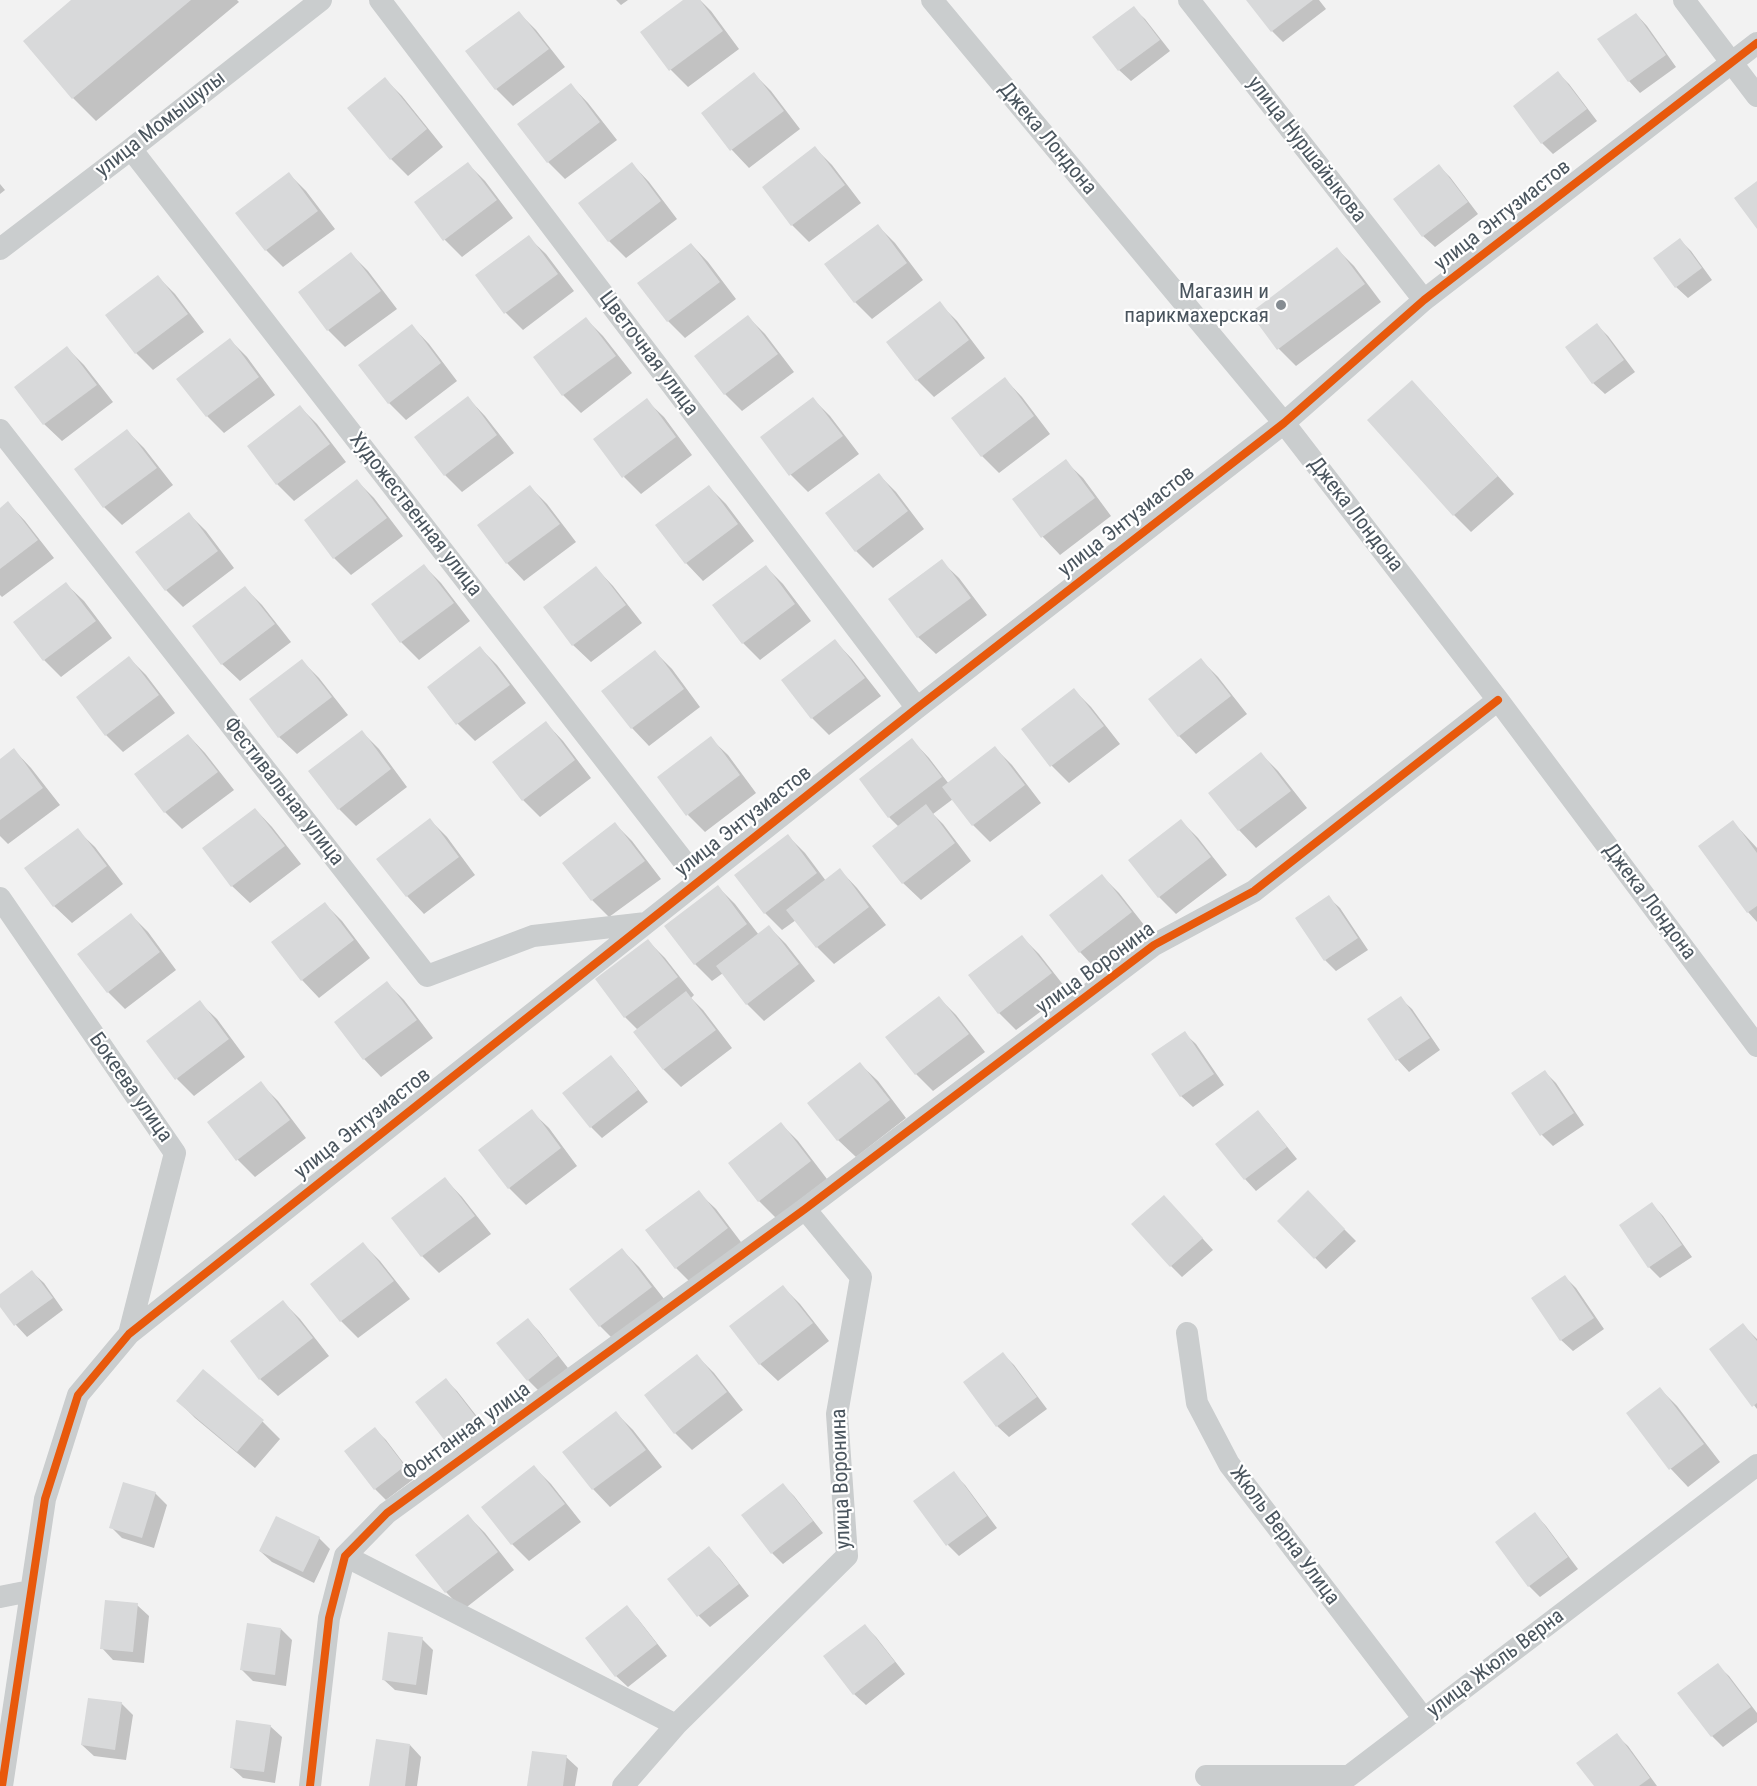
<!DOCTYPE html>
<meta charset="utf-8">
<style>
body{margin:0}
canvas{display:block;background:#f2f2f2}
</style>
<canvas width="1757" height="1786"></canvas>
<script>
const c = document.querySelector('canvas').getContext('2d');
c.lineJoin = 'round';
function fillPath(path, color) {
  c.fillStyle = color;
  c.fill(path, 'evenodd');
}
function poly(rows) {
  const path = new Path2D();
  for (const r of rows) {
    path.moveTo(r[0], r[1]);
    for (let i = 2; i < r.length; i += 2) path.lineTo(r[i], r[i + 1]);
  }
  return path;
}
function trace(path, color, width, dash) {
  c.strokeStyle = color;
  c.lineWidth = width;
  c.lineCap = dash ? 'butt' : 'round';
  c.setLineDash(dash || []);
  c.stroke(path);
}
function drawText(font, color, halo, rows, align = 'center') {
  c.font = font + ' "Roboto Condensed",sans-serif';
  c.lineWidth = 4.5;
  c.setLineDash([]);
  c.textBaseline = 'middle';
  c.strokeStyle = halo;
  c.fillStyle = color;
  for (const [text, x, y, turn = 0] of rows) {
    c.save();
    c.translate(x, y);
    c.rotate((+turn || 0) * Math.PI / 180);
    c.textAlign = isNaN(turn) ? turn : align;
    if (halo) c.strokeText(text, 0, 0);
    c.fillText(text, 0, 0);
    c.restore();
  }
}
fillPath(poly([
 [74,0,237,0,239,2,96,121,73,98,25,41],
 [616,0,628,0,621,5],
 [685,0,700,0,711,11,739,49,688,87,671,70,642,33],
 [1248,0,1319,0,1326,9,1283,42,1272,31],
 [1133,8,1145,19,1170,51,1131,81,1119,70,1094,37],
 [519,13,536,30,565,67,513,106,496,89],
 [1636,14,1647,26,1676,67,1640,93,1629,81,1600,40],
 [1558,73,1569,84,1597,121,1553,154,1542,143],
 [754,74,771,91,800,129,749,168,732,150,703,113],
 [385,79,402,96,443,147,408,176,391,159],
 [571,85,588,103,617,140,565,179,548,162],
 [815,148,832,165,861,203,809,242,792,225],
 [468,164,485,181,513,218,462,257,445,240,416,202],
 [632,164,649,182,677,219,626,258,609,241],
 [1439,166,1450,177,1478,214,1435,247,1423,236],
 [289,174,306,191,335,229,283,267,266,250,237,213],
 [0,184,5,190,0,194],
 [878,226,895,243,923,280,872,319,855,302],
 [528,237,546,254,574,291,523,330,506,313,477,275],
 [1680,240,1691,251,1712,280,1688,298,1676,287],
 [691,244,708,262,736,299,685,338,668,321],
 [1337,249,1354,266,1381,302,1296,366,1279,349,1252,313],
 [351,254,368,271,397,309,345,347,328,330,300,293],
 [158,277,175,294,204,332,153,370,136,353],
 [939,303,957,321,985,358,934,397,917,380],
 [748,317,765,334,794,372,742,411,725,394],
 [586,319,603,336,632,373,581,413,563,395,535,358],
 [1597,325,1608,336,1635,372,1605,394,1593,383,1567,347],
 [412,326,429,344,457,381,406,420,389,403],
 [230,340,247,357,275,395,224,433,207,416],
 [67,348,84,365,113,402,62,441,44,424,16,387],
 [1005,379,1022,397,1050,434,999,473,982,456],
 [468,398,485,416,514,453,462,492,445,475],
 [813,399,830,416,859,454,808,492,791,475,762,438],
 [646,400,664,417,692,455,641,494,624,477],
 [1430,400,1514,494,1471,532,1454,515],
 [300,407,317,424,346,462,294,501,277,484],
 [127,431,144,448,173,485,122,525,104,507,76,470],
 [1065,461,1083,478,1111,516,1060,555,1043,537,1014,500],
 [879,475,896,492,924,529,873,568,856,551],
 [357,481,374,498,403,536,351,575,334,558],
 [530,487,547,504,576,542,524,581,507,563,479,526],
 [709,487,726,504,754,541,703,581,686,563,657,526],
 [8,503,25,521,54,558,2,597,0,595,0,509],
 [189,514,206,531,234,568,183,607,166,590],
 [941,561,959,578,987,615,936,654,918,637,890,600],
 [424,566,441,583,470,621,419,660,401,642,373,605],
 [766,567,783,584,811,621,760,660,743,643],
 [596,568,613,586,642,623,591,662,573,645],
 [66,584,84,601,112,638,61,677,44,660],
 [245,588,262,605,291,642,240,681,222,664,194,627],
 [835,641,852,659,881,696,829,735,812,718],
 [480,648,497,665,526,703,475,741,458,724,429,687],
 [655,652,672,669,700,707,649,746,632,728,603,691],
 [129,658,146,675,175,713,123,752,106,735],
 [1201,660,1218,677,1247,714,1196,754,1179,736,1150,699],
 [302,661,319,678,348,715,297,754,279,737,251,699],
 [1074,690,1091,707,1120,744,1069,783,1052,766,1023,729],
 [546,723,563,741,591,778,540,817,523,800],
 [362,732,379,749,407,787,356,826,339,809],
 [188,735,205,753,234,790,182,829,165,812],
 [710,738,728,755,756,793,705,832,688,815],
 [912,740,929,758,949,784,995,748,1012,765,1041,803,990,842,973,825,953,799,933,814,943,824,971,861,921,900,903,883,874,846,899,827,889,817],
 [14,750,31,768,60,805,8,844,0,836,0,761],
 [1261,754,1278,771,1307,808,1256,848,1239,830,1210,793],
 [255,809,272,827,301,864,250,903,232,886,204,849],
 [430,820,447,837,475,875,424,914,407,896,378,859],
 [1181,821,1198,838,1227,875,1176,914,1159,897],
 [1733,822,1757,848,1757,922,1748,912],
 [615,824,632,841,661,879,609,917,592,900,564,863],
 [77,830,95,847,123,884,72,923,54,906],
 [788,836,805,853,826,881,840,870,857,888,886,925,834,964,817,947,796,920,782,930,765,913],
 [1102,876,1119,893,1148,930,1097,970,1080,952,1051,915],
 [718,887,735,904,759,935,769,927,786,944,815,981,764,1021,747,1004,723,973,712,981,695,964],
 [1328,897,1340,908,1368,950,1336,971,1325,960],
 [325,904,342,921,370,958,319,998,302,980,273,943],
 [131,915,148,932,176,970,125,1009,108,992],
 [1022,937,1039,954,1068,991,1016,1030,999,1013],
 [648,941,665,958,694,995,691,998,703,1010,732,1048,681,1087,664,1070,635,1032,638,1030,625,1017,597,980],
 [387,983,404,1000,433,1038,381,1077,364,1059,336,1022],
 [939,998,956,1015,985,1052,933,1091,916,1074,887,1037],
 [1400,998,1412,1009,1440,1050,1409,1072,1398,1060,1369,1019],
 [199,1002,217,1019,245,1057,194,1096,177,1079],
 [1184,1033,1196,1044,1224,1085,1193,1107,1181,1096],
 [611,1057,622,1069,648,1102,602,1138,591,1127],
 [860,1064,878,1081,906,1118,856,1157,838,1140,809,1103],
 [1545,1072,1556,1083,1584,1125,1553,1146,1542,1135],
 [260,1083,278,1101,306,1138,255,1177,238,1160,209,1122],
 [531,1111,549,1128,577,1166,526,1205,509,1188],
 [1258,1112,1269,1124,1297,1159,1256,1191,1245,1179,1217,1145],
 [781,1124,798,1141,827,1179,776,1218,759,1201],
 [445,1179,462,1197,491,1234,439,1273,422,1256],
 [698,1192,716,1209,744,1246,693,1285,676,1268],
 [1308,1193,1356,1241,1326,1269,1279,1221],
 [1652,1204,1663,1216,1692,1257,1660,1278,1649,1267],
 [1175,1208,1213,1250,1182,1277,1171,1266],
 [363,1244,380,1261,410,1299,358,1338,341,1321],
 [622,1250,639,1267,668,1304,617,1343,600,1326,571,1289],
 [32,1272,44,1283,63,1310,27,1337,16,1325,0,1304,0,1295],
 [1565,1277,1576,1288,1604,1329,1573,1351,1561,1340],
 [783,1287,800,1304,829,1341,778,1381,760,1364],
 [283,1302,300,1319,329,1356,278,1396,260,1379],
 [528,1320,539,1331,568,1368,539,1391,528,1380,499,1344],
 [1743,1325,1757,1339,1757,1409,1711,1349],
 [1003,1354,1014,1365,1047,1409,1009,1437,997,1426],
 [697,1356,714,1373,743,1410,692,1450,675,1433],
 [203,1371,263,1422,280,1439,255,1468,195,1418,178,1401],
 [446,1380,457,1391,486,1428,458,1451,446,1440],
 [1660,1389,1677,1406,1720,1462,1688,1487,1671,1469,1628,1413],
 [616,1413,633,1430,662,1467,610,1507,593,1489,564,1452],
 [375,1429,386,1440,415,1478,386,1500,375,1489],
 [534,1467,551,1484,581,1522,529,1561,512,1544,483,1507],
 [953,1473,965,1485,997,1528,959,1556,948,1545],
 [783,1485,794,1496,823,1533,783,1564,772,1553],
 [155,1493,167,1505,154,1548,122,1538,111,1527],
 [1535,1514,1546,1526,1578,1569,1540,1597,1529,1586,1497,1543],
 [468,1516,485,1533,514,1570,463,1610,446,1592,417,1555],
 [319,1538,330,1549,314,1583,272,1562,260,1551],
 [709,1548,720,1559,749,1596,710,1627,699,1616,669,1579],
 [137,1605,149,1616,144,1663,113,1660,102,1648],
 [627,1607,638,1619,667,1656,628,1687,616,1676],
 [865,1626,876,1637,905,1674,866,1705,854,1694],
 [281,1629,292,1640,286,1686,253,1681,242,1670],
 [422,1639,433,1650,427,1695,395,1690,383,1679],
 [1717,1665,1729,1676,1757,1713,1757,1722,1723,1747,1712,1736],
 [121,1703,133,1715,126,1760,94,1756,82,1745],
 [270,1726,282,1737,275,1783,243,1778,231,1767],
 [1616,1735,1628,1746,1657,1786,1595,1786],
 [410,1745,421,1757,417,1786,371,1786],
 [566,1757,578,1768,575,1786,529,1786]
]), '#0003');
fillPath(poly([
 [71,0,191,0,72,99,23,41],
 [683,0,700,0,723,31,669,71,640,32],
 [1246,0,1313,0,1271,32],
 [1134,6,1160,40,1118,71,1092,37],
 [519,11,549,49,495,90,465,51],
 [1636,13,1666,55,1628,82,1597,39],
 [1558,71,1587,109,1541,144,1513,106],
 [754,72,784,111,730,151,701,113],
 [385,77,427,129,390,160,347,108],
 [571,83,600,122,547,163,517,124],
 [815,146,845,185,791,226,762,187],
 [468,162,497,200,443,241,414,202],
 [632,162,661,201,608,242,578,203],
 [1439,164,1468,202,1422,237,1393,199],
 [289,172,318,211,265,251,235,213],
 [1757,181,1757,229,1734,198],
 [878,224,907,263,854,303,824,264],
 [529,235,558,274,504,314,475,275],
 [1680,238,1702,268,1675,288,1653,258],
 [691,243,720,282,667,322,637,283],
 [1337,247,1365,284,1277,350,1250,313],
 [351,252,381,291,327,331,298,292],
 [158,275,188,314,135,354,105,315],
 [940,301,969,340,916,381,886,342],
 [748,315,778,354,724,395,694,356],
 [586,317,616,356,562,396,533,357],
 [1597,323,1624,360,1592,384,1565,347],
 [412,324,441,363,388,404,358,365],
 [230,338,259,377,206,417,176,379],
 [67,346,97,385,43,425,14,387],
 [1005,377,1034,416,981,457,951,418],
 [1412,380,1498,476,1453,516,1367,420],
 [468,396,497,435,444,476,414,437],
 [813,397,843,436,789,476,760,437],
 [647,398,676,437,622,478,593,439],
 [300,405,330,444,276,485,247,446],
 [127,429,157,468,103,508,74,469],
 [1066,459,1095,498,1041,538,1012,499],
 [879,473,908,511,855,552,825,513],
 [357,479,387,518,333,559,304,520],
 [530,485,560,524,506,564,477,525],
 [709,485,738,524,685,564,655,525],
 [8,501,38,540,0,569,0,508],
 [189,512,218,551,165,591,135,552],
 [942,559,971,598,917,638,888,599],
 [424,564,454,603,400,643,371,604],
 [766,565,795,604,742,644,712,605],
 [596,566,626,605,572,646,543,607],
 [66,582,96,621,43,661,13,622],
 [245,586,275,624,221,665,192,626],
 [835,639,865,678,811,719,781,680],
 [480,646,510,685,456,725,427,687],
 [655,650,684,689,631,729,601,691],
 [129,656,159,695,105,736,76,697],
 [1201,658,1231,696,1178,737,1148,699],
 [302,659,332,697,278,738,249,699],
 [1074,688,1104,726,1050,767,1021,729],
 [546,721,575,760,522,801,492,762],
 [362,730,391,769,338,810,308,771],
 [188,734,218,772,164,813,134,774],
 [711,736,740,775,686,816,657,777],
 [912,738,942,777,888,818,859,779],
 [995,746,1025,785,972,826,942,787],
 [14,748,43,788,0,820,0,759],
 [1261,752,1291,791,1238,831,1208,793],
 [926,804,955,843,902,884,872,846],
 [255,808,285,846,231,887,202,848],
 [430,818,459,857,406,897,376,859],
 [1181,819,1211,857,1158,898,1128,860],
 [1733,820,1757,853,1757,906,1747,913,1698,846],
 [615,822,645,861,591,901,562,863],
 [78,828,107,866,53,907,24,868],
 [788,834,817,873,764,914,734,875],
 [840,868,869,907,816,948,786,910],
 [1102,874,1132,912,1079,953,1049,915],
 [718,885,747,924,694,965,664,926],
 [1329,895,1358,938,1324,961,1295,918],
 [325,902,354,940,301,981,271,942],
 [131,913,160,952,107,993,77,954],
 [769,925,799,964,746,1005,716,966],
 [1022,935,1052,973,998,1014,968,975],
 [648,939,678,977,624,1018,595,979],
 [387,981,417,1020,363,1060,334,1022],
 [686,991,716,1030,663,1070,633,1032],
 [939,996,969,1034,915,1075,885,1037],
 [1401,996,1430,1038,1396,1061,1367,1019],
 [200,1000,229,1039,175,1080,146,1041],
 [1185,1031,1214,1074,1180,1097,1151,1054],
 [611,1055,638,1090,590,1128,562,1093],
 [860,1062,890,1100,837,1141,807,1103],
 [1545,1070,1574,1113,1540,1136,1511,1093],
 [261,1081,290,1120,236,1161,207,1122],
 [532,1109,561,1148,508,1189,478,1150],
 [1258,1110,1287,1147,1244,1180,1215,1144],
 [781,1122,811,1161,758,1202,728,1163],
 [445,1177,475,1216,421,1257,391,1218],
 [699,1190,728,1228,675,1269,645,1230],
 [1308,1190,1345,1229,1314,1259,1277,1221],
 [1164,1195,1203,1238,1170,1267,1131,1224],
 [1652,1202,1682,1245,1648,1268,1619,1225],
 [363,1242,394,1281,340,1322,310,1284],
 [622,1248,652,1287,599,1327,569,1289],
 [32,1270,53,1298,14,1326,0,1307,0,1294],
 [1565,1275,1594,1318,1560,1341,1531,1298],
 [783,1285,813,1323,759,1365,729,1326],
 [283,1300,313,1338,259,1380,230,1341],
 [528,1318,558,1356,527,1381,496,1343],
 [1743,1323,1757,1341,1757,1403,1752,1407,1709,1349],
 [1003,1352,1037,1397,996,1427,963,1382],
 [697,1354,727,1392,674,1434,644,1395],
 [203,1369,264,1420,237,1452,176,1401],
 [446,1378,476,1417,445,1441,415,1402],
 [1660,1387,1704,1444,1669,1470,1626,1413],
 [616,1411,646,1450,592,1490,562,1452],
 [375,1427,405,1466,374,1490,344,1451],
 [534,1465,565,1504,511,1545,481,1507],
 [954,1471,987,1516,946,1546,913,1501],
 [123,1482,156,1492,142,1538,109,1528],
 [783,1483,813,1521,771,1554,741,1515],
 [1535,1512,1568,1557,1528,1587,1495,1542],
 [468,1514,498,1552,445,1593,415,1555],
 [276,1516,320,1537,303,1572,259,1551],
 [709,1546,739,1584,697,1617,667,1579],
 [105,1600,138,1603,133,1652,100,1649],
 [627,1605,657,1644,615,1677,585,1638],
 [247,1623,281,1628,275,1675,240,1670],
 [865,1624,895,1662,853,1695,823,1656],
 [388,1632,423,1637,416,1685,382,1680],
 [1718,1663,1751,1707,1711,1737,1677,1693],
 [88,1698,122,1702,115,1750,81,1745],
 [236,1720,271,1725,264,1772,230,1768],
 [1617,1733,1650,1778,1639,1786,1594,1786,1576,1763],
 [376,1739,410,1744,405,1786,369,1786],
 [532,1751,567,1755,563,1786,527,1786]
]), '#d8d9da');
trace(poly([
 [380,0,917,708],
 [932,0,1284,423,1498,700,1757,1046],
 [1189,0,1424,300],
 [1684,0,1757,96],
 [131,149,699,881],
 [0,249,131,149,321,0],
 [0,430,427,976,533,936,646,923],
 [0,898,175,1153,129,1334],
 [1187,1333,1197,1403,1229,1464,1424,1719],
 [345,1556,676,1725],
 [0,1597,30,1591],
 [1206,1776,1349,1776,1757,1465],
 [2,1786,45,1499,78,1395,129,1334,917,708,1284,423,1424,300,1757,43],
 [310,1786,329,1618,345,1556,387,1513,805,1209,1154,945,1254,891,1498,700],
 [623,1786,676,1725,847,1556,837,1414,861,1277,805,1209]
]), '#cacdce', 22);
trace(poly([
 [2,1786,45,1499,78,1395,129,1334,917,708,1284,423,1424,300,1757,43],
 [310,1786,329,1618,345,1556,387,1513,805,1209,1154,945,1254,891,1498,700]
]), '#e8590c', 8);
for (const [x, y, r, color] of [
 [1281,305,6,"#858c92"]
]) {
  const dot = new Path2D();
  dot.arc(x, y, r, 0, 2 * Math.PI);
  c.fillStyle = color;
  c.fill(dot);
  trace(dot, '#fff', 2);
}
drawText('21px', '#4a555e', '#fff', [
 ["улица Момышулы",161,125,-38],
 ["Джека Лондона",1047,139,50],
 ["улица Нуршайыкова",1306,150,52],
 ["улица Энтузиастов",1503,216,-38],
 ["Цветочная улица",648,354,53],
 ["Художественная улица",415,515,52],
 ["Джека Лондона",1355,515,52],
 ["улица Энтузиастов",1127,522,-38],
 ["Фестивальная улица",283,792,52],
 ["улица Энтузиастов",744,822,-38],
 ["Джека Лондона",1649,902,53],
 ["улица Воронина",1096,969,-36],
 ["Бокеева улица",130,1088,55],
 ["улица Энтузиастов",363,1124,-38],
 ["Фонтанная улица",467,1432,-36],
 ["улица Воронина",842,1479,-92],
 ["Жюль Верна Улица",1284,1536,53],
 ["улица Жюль Верна",1496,1664,-37]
]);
drawText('21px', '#4a555e', '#fff', [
 ["Магазин и",1269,293],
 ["парикмахерская",1269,317]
], 'right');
</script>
